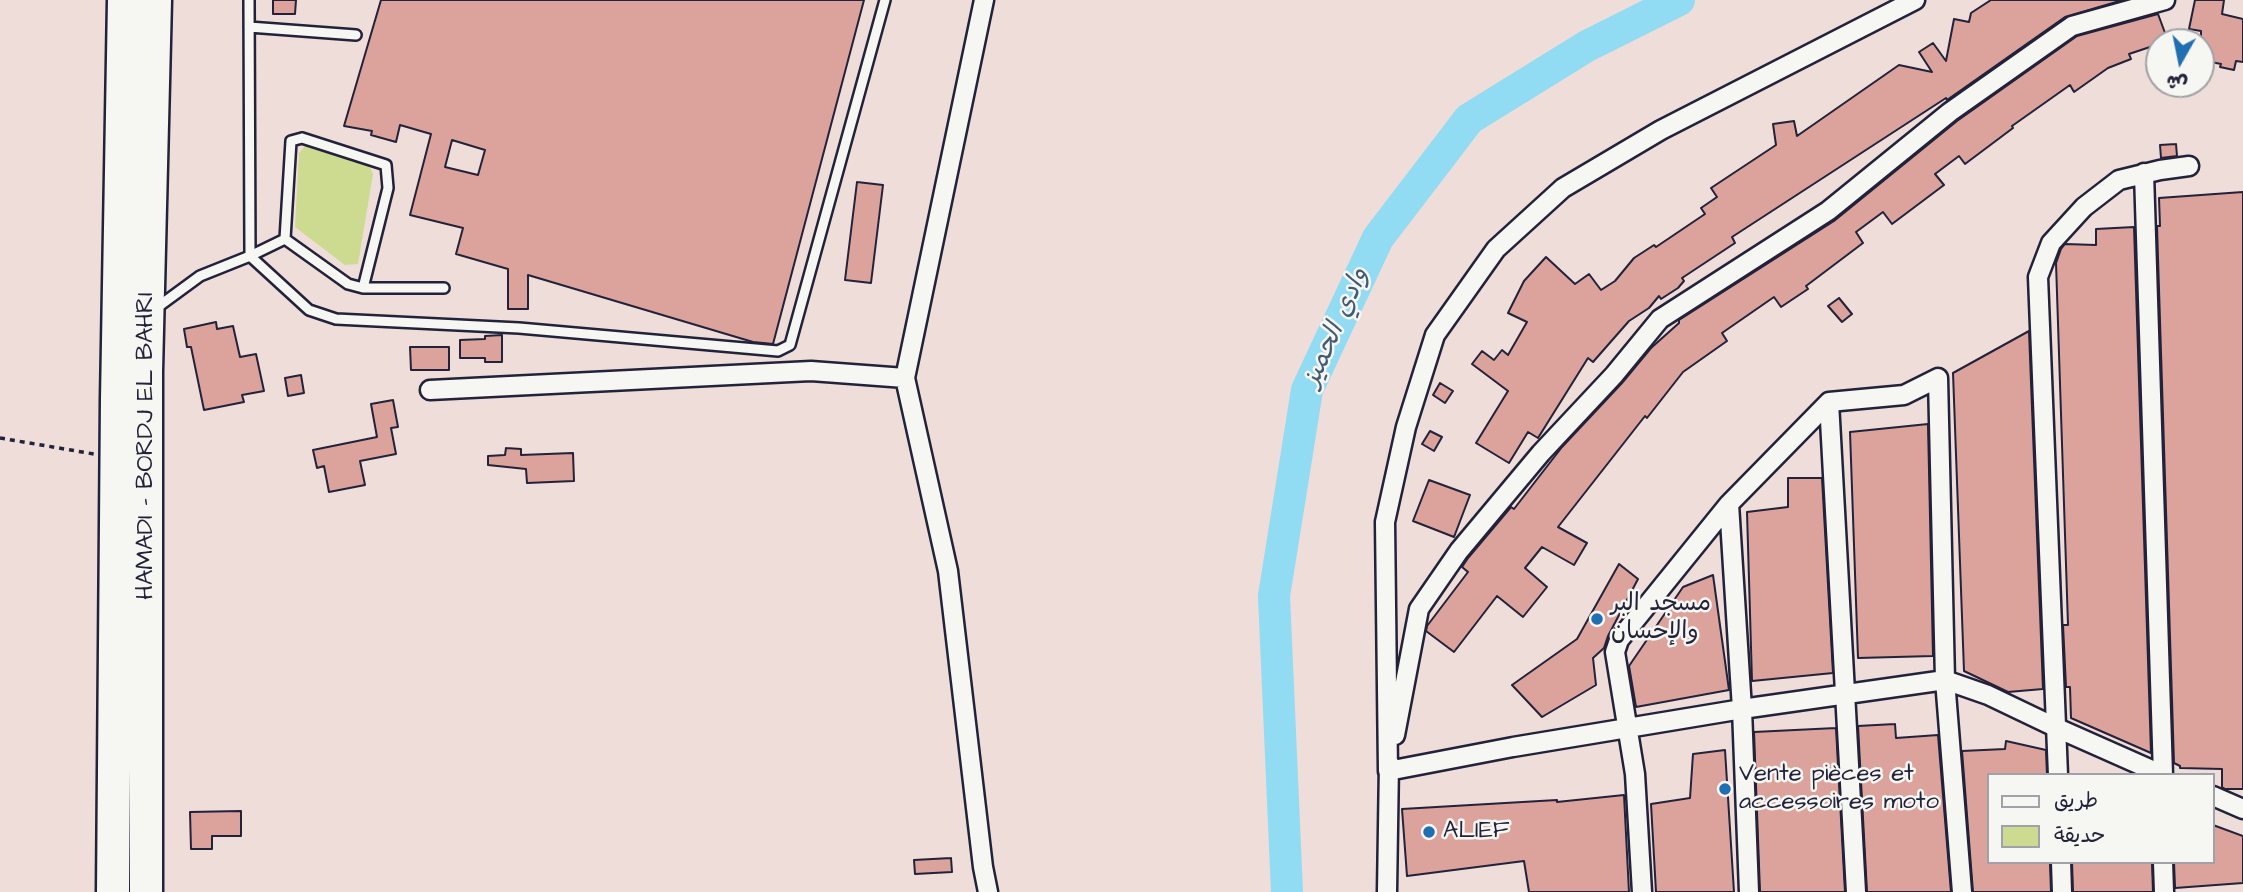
<!DOCTYPE html>
<meta charset="utf-8">
<style>
body{margin:0}
#map{position:relative;width:2243px;height:892px;overflow:hidden;background:#eeddd8;font-family:"Architects Daughter","Playpen Sans Arabic",sans-serif}
canvas{display:block}
.legend{position:absolute;left:1987px;top:773px;width:228px;height:91px;box-sizing:border-box;background:#f6f6f2;border:2px solid #a1a1a9;margin:0;padding:9px 12px;list-style:none;font-size:21px;color:#22223b}
.legend li{display:flex;align-items:center;gap:14px;height:35px}
.legend b{width:35px;border:2px solid #a1a1a9}
.north{position:absolute;left:2145px;top:28px;width:70px;height:70px;box-sizing:border-box;background:#f6f6f2;border:2px solid #a1a1a9;border-radius:50%;rotate:189deg;font-size:19px;font-weight:700;line-height:28px;text-align:center;color:#22223b}
.north::after{content:'';display:block;margin:auto;width:24px;height:32px;background:#1f6fb2;clip-path:polygon(50% 0,100% 100%,50% 72%,0 100%)}
</style>
<div id="map">
<canvas width="2243" height="892"></canvas>
<ul class="legend">
<li><b style="height:9px;background:#f6f6f2"></b>طريق</li>
<li><b style="height:19px;background:#ccdb8f"></b>حديقة</li>
</ul>
<div class="north">ش</div>
</div>
<script>
const c = document.querySelector('canvas').getContext('2d');
c.lineJoin = 'round';
function fillPath(path, color) {
  c.fillStyle = color;
  c.fill(path, 'evenodd');
}
function poly(rows) {
  const path = new Path2D();
  for (const r of rows) {
    path.moveTo(r[0], r[1]);
    for (let i = 2; i < r.length; i += 2) path.lineTo(r[i], r[i + 1]);
  }
  return path;
}
function trace(path, color, width, dash) {
  c.strokeStyle = color;
  c.lineWidth = width;
  c.lineCap = dash ? 'butt' : 'round';
  c.setLineDash(dash || []);
  c.stroke(path);
}
function drawText(font, color, halo, rows, align = 'center') {
  c.font = font + ' "Architects Daughter","Playpen Sans Arabic",sans-serif';
  c.lineWidth = 5;
  c.setLineDash([]);
  c.textBaseline = 'middle';
  c.strokeStyle = halo;
  c.fillStyle = color;
  for (const [text, x, y, turn = 0] of rows) {
    c.save();
    c.translate(x, y);
    c.rotate((+turn || 0) * Math.PI / 180);
    c.textAlign = isNaN(turn) ? turn : align;
    if (halo) c.strokeText(text, 0, 0);
    c.fillText(text, 0, 0);
    c.restore();
  }
}
fillPath(poly([
 [305,146,369,165,373,174,358,264,345,265,295,227,299,153]
]), '#ccdb8f');
trace(poly([
 [1287,892,1274,596,1307,390,1378,238,1469,119,1587,46,1679,0]
]), '#91dbf3', 32);
const building = poly([
 [273,0,296,0,295,14,273,14,273,0],
 [381,0,864,0,773,344,753,342,528,275,528,309,508,309,508,269,456,254,463,228,410,215,431,134,400,125,396,142,371,135,372,131,344,126,381,0],
 [452,140,485,150,478,175,445,167,452,140],
 [1991,0,2123,0,2065,17,1947,100,1946,98,1732,237,1735,243,1682,278,1684,281,1678,288,1661,299,1659,296,1649,308,1629,321,1593,362,1588,358,1538,438,1528,432,1509,463,1476,443,1508,391,1472,364,1482,351,1494,360,1502,350,1508,355,1527,322,1508,313,1524,281,1546,257,1575,284,1589,274,1601,290,1615,281,1634,258,1654,245,1656,247,1705,214,1701,208,1717,197,1711,188,1776,145,1773,124,1794,121,1797,136,1899,65,1932,72,1919,52,1933,43,1946,61,1954,19,1969,22,1971,13,1991,0],
 [2195,0,2224,0,2222,14,2243,19,2243,62,2236,61,2234,70,2220,67,2221,64,2201,60,2201,31,2189,29,2195,0],
 [2158,14,2168,41,2129,54,2131,59,2108,68,2074,92,2070,85,2012,126,2013,128,1965,164,1959,156,1935,174,1944,185,1892,224,1883,212,1856,232,1863,243,1806,286,1808,289,1781,307,1774,297,1722,333,1727,341,1683,372,1647,418,1645,416,1558,527,1587,543,1574,565,1542,547,1525,568,1547,587,1523,617,1497,596,1454,652,1426,631,1427,626,1468,572,1462,567,1468,558,1511,507,1514,509,1562,447,1622,383,1651,348,1679,323,1679,320,1834,221,1957,121,2077,36,2158,14],
 [2176,144,2177,156,2161,158,2160,145,2176,144],
 [857,182,883,185,871,283,845,280,857,182],
 [2243,192,2243,789,2225,789,2222,787,2222,769,2180,768,2180,766,2174,763,2157,226,2160,226,2159,198,2243,192],
 [2134,227,2151,753,2071,718,2070,687,2066,687,2063,625,2068,625,2056,263,2061,249,2065,244,2096,245,2096,229,2134,227],
 [1839,298,1852,314,1842,322,1828,306,1839,298],
 [216,322,217,329,233,326,240,357,256,354,264,391,242,395,244,402,204,410,191,347,187,347,184,329,216,322],
 [2029,331,2043,689,2008,692,1964,671,1953,373,2029,331],
 [502,335,502,362,485,362,485,358,460,358,460,340,485,339,485,336,502,335],
 [410,347,449,347,449,370,411,370,410,347],
 [301,375,304,393,288,396,285,378,301,375],
 [1440,383,1453,391,1445,403,1433,395,1440,383],
 [393,400,398,427,391,428,396,454,360,461,365,485,329,492,324,466,317,468,313,450,377,437,371,404,393,400],
 [1928,424,1933,656,1858,658,1850,432,1928,424],
 [1430,431,1442,437,1434,451,1422,444,1430,431],
 [506,448,521,449,521,455,573,453,574,481,527,483,526,469,488,465,488,456,505,455,506,448],
 [1788,478,1822,478,1833,673,1752,681,1747,512,1788,507,1788,478],
 [1429,480,1470,495,1454,537,1413,521,1429,480],
 [1619,564,1638,579,1608,636,1604,648,1593,658,1596,685,1542,717,1512,685,1577,639,1619,564],
 [1713,575,1729,690,1636,707,1629,666,1683,587,1713,575],
 [1895,724,1896,738,1938,735,1951,892,1867,892,1858,726,1895,724],
 [1836,728,1845,892,1760,892,1754,732,1836,728],
 [2006,741,2046,750,2047,775,1989,775,1989,862,2050,862,2051,892,1973,892,1962,751,2005,749,2006,741],
 [1725,750,1734,892,1656,892,1651,804,1690,798,1693,754,1725,750],
 [1624,795,1629,892,1529,892,1524,861,1407,876,1402,809,1557,800,1557,802,1624,795],
 [241,811,241,836,212,836,212,849,191,849,190,812,241,811],
 [2213,825,2243,836,2243,883,2175,888,2174,862,2213,862,2213,825],
 [951,858,952,872,915,874,914,860,951,858],
 [2072,862,2152,862,2153,892,2073,892,2072,862]
]);
fillPath(building, '#dca29c');
trace(building, '#22223b', 2);
const lane = poly([
 [249,27,356,35],
 [302,138,386,165,388,188,363,288,348,284,285,239,291,141,302,138],
 [285,239,250,256,309,310,336,319,519,328,778,351,790,345,885,0],
 [363,288,444,288],
 [155,309,200,276,250,256,249,0]
]);
const street = poly([
 [984,0,905,378,948,571,983,867,988,892],
 [1915,0,1661,130,1563,188,1496,249,1435,335,1406,427,1385,522,1388,771,1513,747,1742,709,1945,680,1988,695,2057,728,2163,775,2144,173],
 [430,390,811,371,905,378],
 [1829,402,1856,892],
 [1729,504,1742,709,1749,892],
 [1395,735,1419,609,1459,551,1541,453,1614,375,1660,319,1828,211,1950,112,2072,26,2165,0],
 [2058,775,2038,277,2051,243,2084,207,2119,180,2160,170,2189,166],
 [2213,796,2243,809],
 [2061,862,2062,892],
 [2163,862,2164,892],
 [1387,892,1389,763],
 [1642,892,1635,774,1615,652,1619,640,1729,504,1829,402,1904,395,1938,378,1945,680,1962,892]
]);
const highway = poly([
 [113,892,117,399,124,0],
 [146,892,146,371,155,0]
]);
trace(lane, '#22223b', 14);
trace(street, '#22223b', 23);
trace(highway, '#22223b', 37);
trace(poly([
 [0,438,94,454]
]), '#22223b', 3.5, [5, 5]);
trace(lane, '#f6f6f2', 9);
trace(street, '#f6f6f2', 18);
trace(highway, '#f6f6f2', 32);
for (const [x, y, r, color] of [
 [1597,619,7,"#1f6fb2"],
 [1725,789,7,"#1f6fb2"],
 [1429,832,7,"#1f6fb2"]
]) {
  const dot = new Path2D();
  dot.arc(x, y, r, 0, 2 * Math.PI);
  c.fillStyle = color;
  c.fill(dot);
  trace(dot, '#f6f6f2', 2.5);
}
drawText('24px', '#22223b', '#f6f6f2', [
 ["HAMADI - BORDJ EL BAHRI",147,446,-90]
]);
drawText('24px', '#22223b', '#f6f6f2', [
 ["مسجد البر",1611,605],
 ["والإحسان",1611,633],
 ["Vente pièces et",1739,775],
 ["accessoires moto",1739,803],
 ["ALIEF",1443,832]
], 'left');
drawText('italic 26px', '#435a72', '#f6f6f2', [
 ["وادي الحميز",1337,328,-66]
]);
</script>
